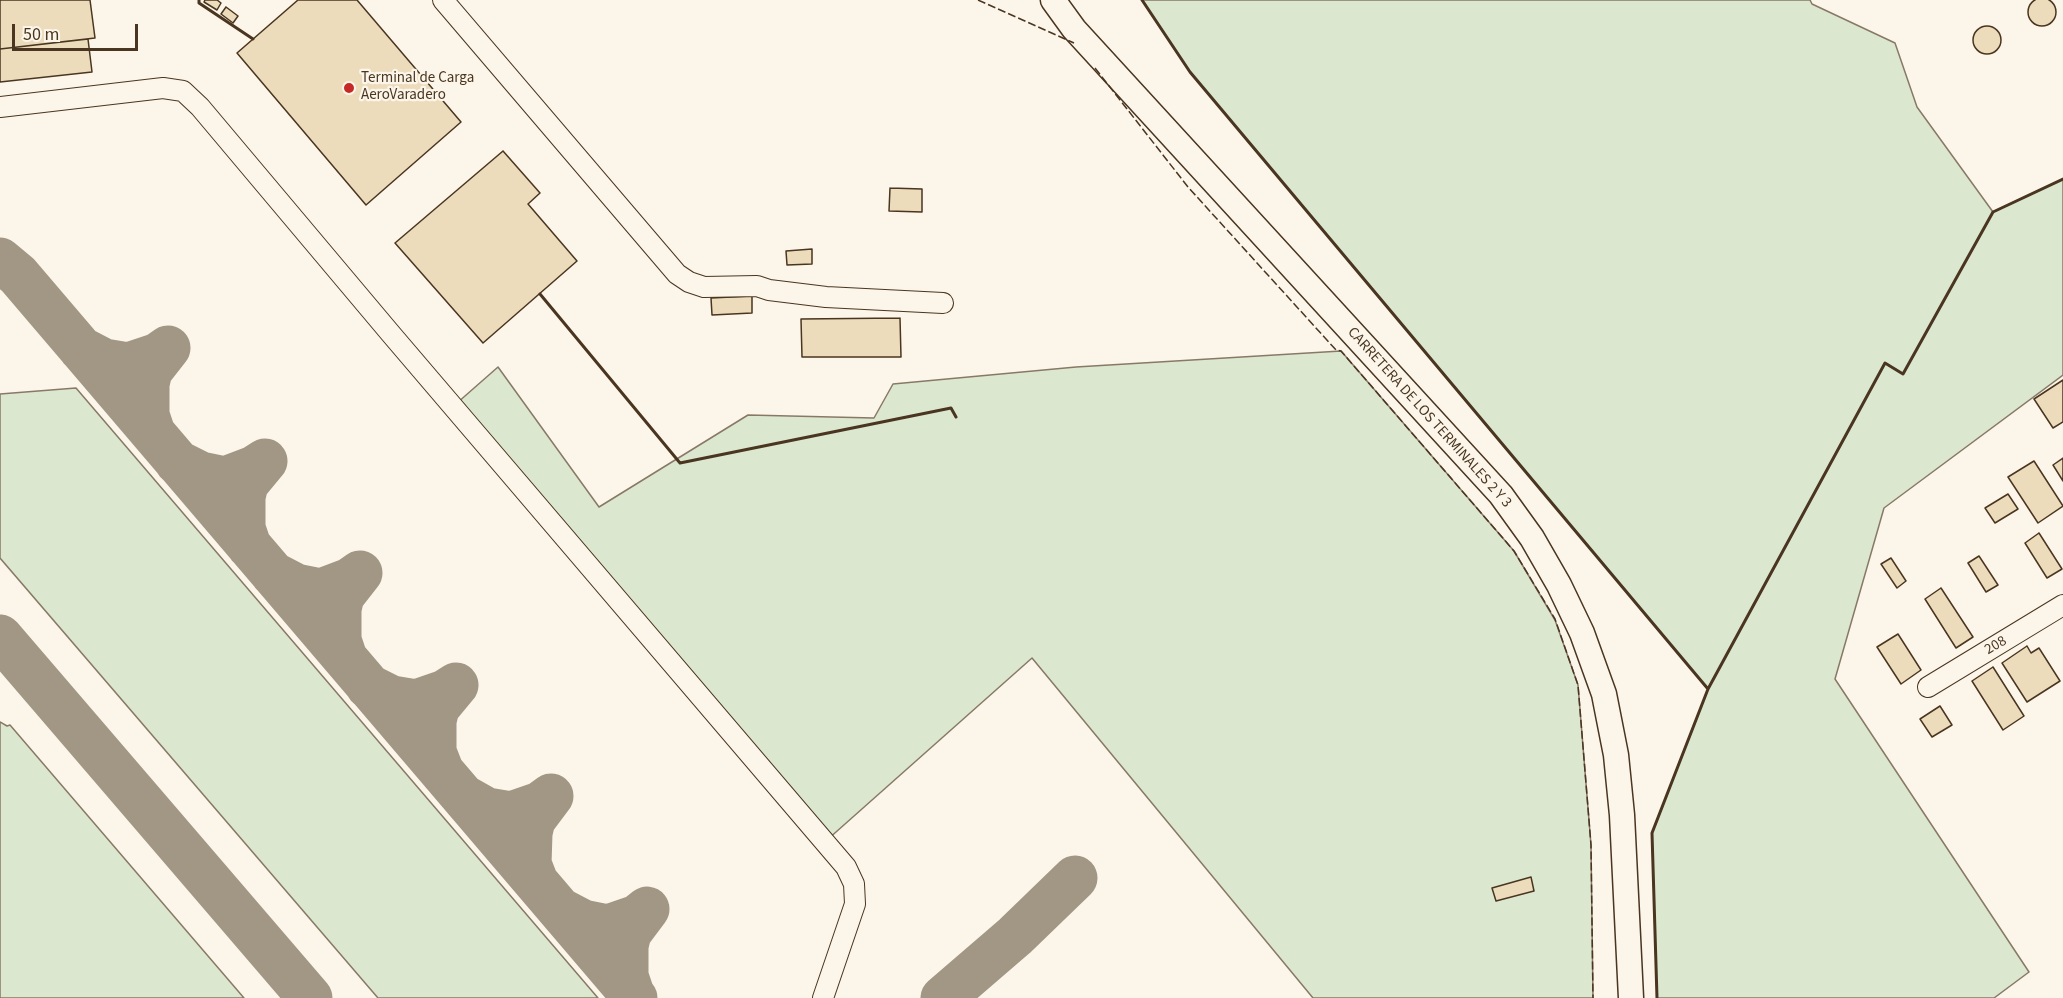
<!DOCTYPE html>
<style>
body{margin:0}
#map{position:relative;width:2063px;height:998px;overflow:hidden;background:#fbf6e9;font-family:"Source Sans 3",sans-serif}
canvas{display:block}
.scale{position:absolute;left:12px;top:24px;width:126px;height:27px;box-sizing:border-box;border:3px solid #4a3520;border-top:0;padding-left:8px;font-size:18px;line-height:21px;white-space:nowrap;color:#4a3520;-webkit-text-stroke:4px #fbf6e9;paint-order:stroke}
</style>
<div id="map">
<canvas width="2063" height="998"></canvas>
<div class="scale">50 m</div>
</div>
<script>
const c = document.querySelector('canvas').getContext('2d');
c.lineJoin = 'round';
function fillPath(path, color) {
  c.fillStyle = color;
  c.fill(path, 'evenodd');
}
function poly(rows) {
  const path = new Path2D();
  for (const r of rows) {
    if (r.length === 3) {
      path.moveTo(r[0] + r[2], r[1]);
      path.arc(r[0], r[1], r[2], 0, 2 * Math.PI);
      continue;
    }
    path.moveTo(r[0], r[1]);
    for (let i = 2; i < r.length; i += 2) path.lineTo(r[i], r[i + 1]);
  }
  return path;
}
function trace(path, color, width, dash) {
  c.strokeStyle = color;
  c.lineWidth = width;
  c.lineCap = dash ? 'butt' : 'round';
  c.setLineDash(dash || []);
  c.stroke(path);
}
function drawText(font, color, halo, rows, align = 'center') {
  c.font = font + ' "Source Sans 3",sans-serif';
  c.lineWidth = 4.5;
  c.setLineDash([]);
  c.textBaseline = 'middle';
  c.strokeStyle = halo;
  c.fillStyle = color;
  for (const [text, x, y, turn = 0] of rows) {
    c.save();
    c.translate(x, y);
    c.rotate((+turn || 0) * Math.PI / 180);
    c.textAlign = isNaN(turn) ? turn : align;
    if (halo) c.strokeText(text, 0, 0);
    c.fillText(text, 0, 0);
    c.restore();
  }
}
const green = poly([
 [1142,0,1810,0,1812,4,1895,43,1917,107,1993,212,2063,179,2063,375,1884,508,1835,679,2029,972,1994,998,1657,998,1652,833,1708,689,1190,72,1142,0],
 [1341,351,1514,551,1555,620,1578,685,1591,845,1593,998,1313,998,1032,658,827,840,457,403,498,367,599,507,748,415,874,418,893,384,1076,367,1341,351],
 [76,388,598,998,378,998,0,558,0,394,76,388],
 [0,722,7,726,10,725,244,998,0,998,0,722]
]);
fillPath(green, '#dce7d0');
trace(green, '#887966', 1.5);
trace(poly([
 [0,260,18,275,635,998],
 [81,349,104,361,128,365,158,355,168,348,150,371,147,384,147,415,153,433],
 [177,462,201,474,225,479,254,468,265,461,246,484,243,497,243,528,249,546],
 [273,574,296,586,321,591,350,580,360,573,342,596,339,609,339,640,345,658],
 [0,637,310,998],
 [368,686,392,698,416,702,445,692,456,685,437,708,434,721,434,752,441,770],
 [464,797,487,810,511,814,540,804,551,796,533,820,530,833,529,864,536,882],
 [560,910,583,922,608,927,637,917,647,909,629,933,626,946,626,976,632,994],
 [943,998,1015,936,1075,878]
]), '#a29684', 45);
const building = poly([
 [2042,12,14],
 [0,0,90,0,95,38,0,49,0,0],
 [205,0,217,0,221,3,217,10,204,2,205,0],
 [298,0,357,0,461,122,366,205,237,53,298,0],
 [226,7,238,16,233,23,221,14,226,7],
 [1987,40,14],
 [88,39,92,72,0,82,0,49,88,39],
 [503,151,540,193,528,204,577,261,483,343,395,243,503,151],
 [890,188,922,189,922,212,889,211,890,188],
 [812,249,812,264,787,265,786,251,812,249],
 [752,296,752,313,712,315,711,298,752,296],
 [900,318,901,357,802,357,801,319,900,318],
 [2063,380,2063,422,2053,428,2034,399,2063,380],
 [2063,458,2063,481,2053,465,2063,458],
 [2034,461,2063,506,2038,523,2008,477,2034,461],
 [2008,494,2018,509,1995,523,1985,508,2008,494],
 [2039,533,2062,569,2047,578,2025,543,2039,533],
 [1979,556,1998,585,1986,592,1968,563,1979,556],
 [1891,558,1906,581,1897,588,1881,564,1891,558],
 [1941,588,1973,637,1956,648,1925,599,1941,588],
 [1898,634,1921,670,1901,684,1877,647,1898,634],
 [2027,646,2031,653,2039,648,2060,681,2027,702,2002,663,2027,646],
 [1993,667,2024,716,2003,730,1972,681,1993,667],
 [1940,706,1952,725,1932,737,1920,719,1940,706],
 [1531,877,1534,891,1496,901,1492,888,1531,877]
]);
fillPath(building, '#ecdcbc');
trace(building, '#4a3520', 1.5);
const minor = poly([
 [443,0,677,274,689,282,704,287,757,286,769,290,826,297,943,303],
 [0,107,163,88,183,91,200,107,391,334,846,867,854,884,855,904,823,998],
 [1928,687,2063,605]
]);
const major = poly([
 [1053,0,1074,29,1501,495,1532,538,1559,585,1582,633,1604,694,1616,755,1622,815,1631,998]
]);
trace(minor, '#4a3520', 22);
trace(major, '#4a3520', 27);
trace(minor, '#fbf6e9', 20);
trace(major, '#fbf6e9', 24);
trace(poly([
 [978,0,1074,43],
 [1095,68,1188,187,1336,350,1341,351,1514,551,1555,619,1578,685,1591,845,1593,998]
]), '#4a3520', 1.5, [8, 3]);
trace(poly([
 [199,0,199,3,253,39],
 [1142,0,1190,72,1708,689,1652,833,1657,998],
 [540,294,680,463,951,408,956,417],
 [1708,689,1885,363,1903,374,1993,212,2063,179]
]), '#4a3520', 3);
for (const [x, y, r, color] of [
 [349,88,6,"#c62828"]
]) {
  const dot = new Path2D();
  dot.arc(x, y, r, 0, 2 * Math.PI);
  c.fillStyle = color;
  c.fill(dot);
  trace(dot, '#fbf6e9', 2);
}
drawText('15px', '#4a3520', '#fbf6e9', [
 ["Terminal de Carga",361,79],
 ["AeroVaradero",361,96]
], 'left');
drawText('15px', '#4a3520', '#fbf6e9', [
 ["CARRETERA DE LOS TERMINALES 2 Y 3",1429,418,48],
 ["208",1996,646,-31]
]);
</script>
